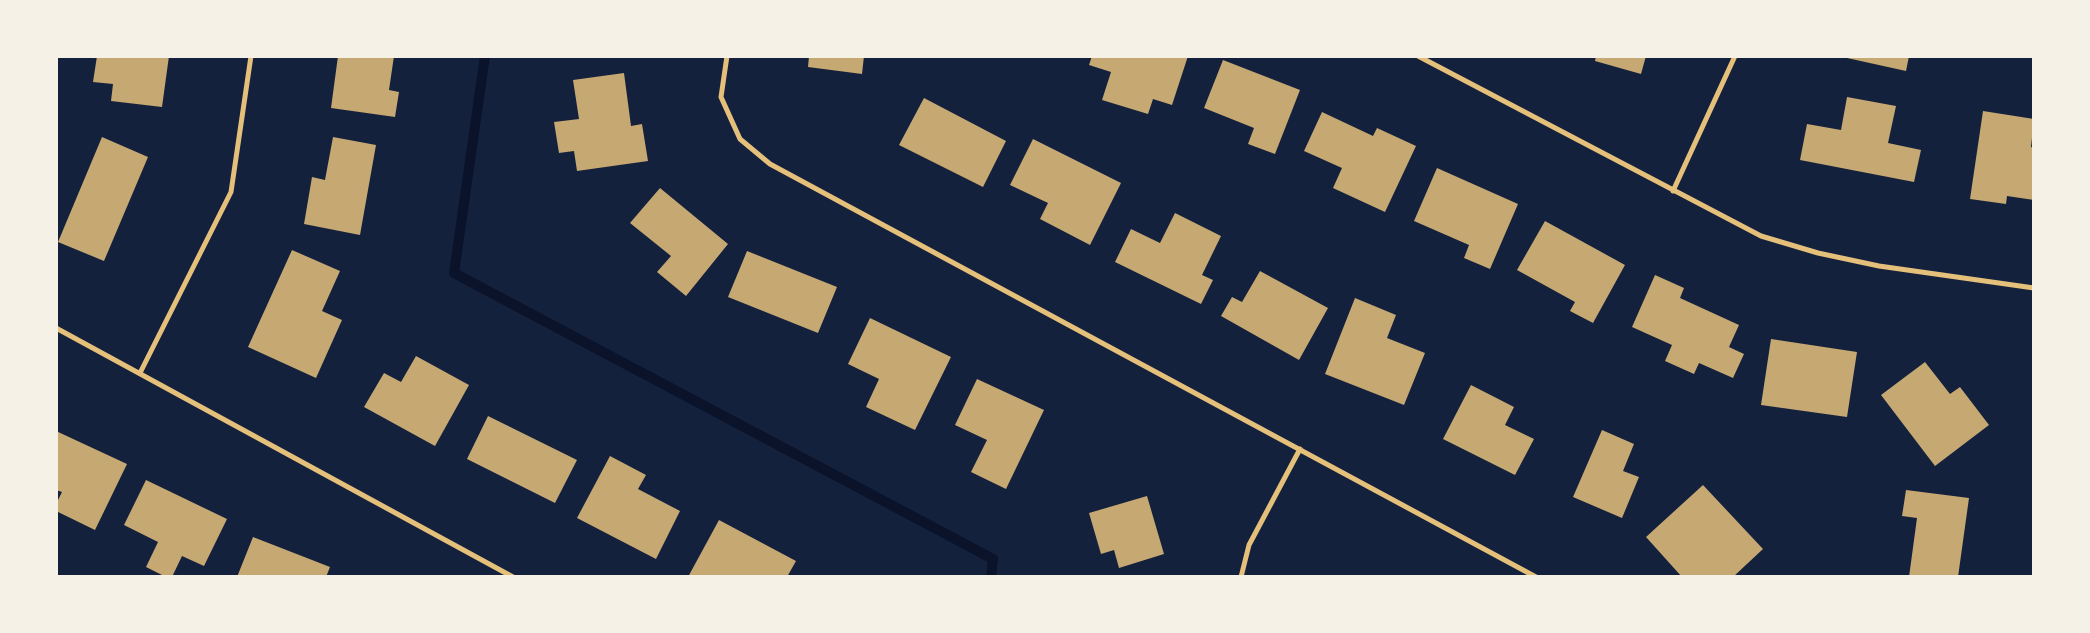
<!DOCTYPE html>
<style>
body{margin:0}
#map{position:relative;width:2090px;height:633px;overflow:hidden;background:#14213d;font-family:"Noto Sans",sans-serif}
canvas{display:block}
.frame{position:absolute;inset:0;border:58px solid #f6f1e7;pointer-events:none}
</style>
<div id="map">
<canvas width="2090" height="633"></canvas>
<div class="frame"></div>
</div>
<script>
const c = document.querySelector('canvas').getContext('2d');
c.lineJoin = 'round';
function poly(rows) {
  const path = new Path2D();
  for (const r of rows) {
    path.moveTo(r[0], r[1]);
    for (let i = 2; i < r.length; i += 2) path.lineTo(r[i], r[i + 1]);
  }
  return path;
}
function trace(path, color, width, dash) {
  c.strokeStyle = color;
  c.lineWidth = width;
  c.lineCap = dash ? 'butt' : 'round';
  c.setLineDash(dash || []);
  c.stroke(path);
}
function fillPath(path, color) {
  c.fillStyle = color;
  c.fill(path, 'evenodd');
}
trace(poly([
 [485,56,454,273,993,559,991,577]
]), '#0b132b', 10);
fillPath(poly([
 [97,56,169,56,162,107,111,101,113,84,93,82],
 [338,56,394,56,389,90,399,92,395,117,331,108],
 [809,56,864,56,862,74,808,67],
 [1092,56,1188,56,1172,105,1153,99,1148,114,1102,100,1111,72,1089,65],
 [1596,56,1646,56,1641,74,1595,61],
 [1838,56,1909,56,1906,71],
 [1223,60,1300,90,1275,154,1248,144,1254,128,1204,108],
 [624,73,631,126,642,124,648,161,577,171,574,151,559,153,554,122,579,119,573,80],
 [1847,97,1896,106,1888,143,1921,150,1914,182,1800,160,1807,124,1841,130],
 [924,98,1006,141,983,187,899,145],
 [1983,111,2034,119,2031,147,2034,148,2034,200,2007,196,2006,204,1970,199],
 [1322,112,1373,136,1377,128,1416,146,1385,212,1333,188,1342,168,1304,151],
 [102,137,148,157,104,261,58,242],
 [333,137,376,145,360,235,304,224,312,177,325,180],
 [1033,139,1121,183,1090,245,1040,219,1048,203,1010,185],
 [1437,168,1518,204,1490,269,1464,258,1469,245,1414,221],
 [660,188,728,244,686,296,657,272,671,256,630,223],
 [1175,213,1221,236,1202,275,1213,280,1201,304,1115,262,1131,229,1160,243],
 [1545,221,1625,265,1593,323,1570,311,1575,302,1517,270],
 [292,250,340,271,322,311,342,320,316,378,248,347],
 [747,251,837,287,818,333,728,297],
 [1260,271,1328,308,1299,360,1221,316,1232,297,1242,302],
 [1655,275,1684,288,1680,298,1739,325,1729,347,1744,354,1733,378,1699,363,1694,374,1665,361,1672,345,1632,327],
 [1355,298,1396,315,1387,338,1425,353,1404,405,1325,374],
 [870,318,951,357,915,430,866,407,879,379,848,364],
 [1771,339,1857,352,1847,417,1761,405],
 [416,356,469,385,435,446,364,407,384,373,401,382],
 [1925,362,1950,394,1960,387,1989,425,1935,466,1881,395],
 [977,379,1044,410,1006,489,971,472,987,440,955,425],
 [1471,385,1514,407,1505,425,1534,439,1515,475,1443,439],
 [488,416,577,460,555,503,467,459],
 [1602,430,1634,444,1623,471,1639,477,1622,518,1573,497],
 [56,431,127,464,95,530,56,511,56,504,62,492,56,490],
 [610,456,646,475,638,489,680,511,656,559,577,518],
 [146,480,227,519,204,566,182,556,172,577,166,577,146,567,158,542,124,525],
 [1703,485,1763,549,1733,577,1682,577,1646,537],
 [1906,490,1969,498,1958,577,1909,577,1917,518,1902,516],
 [1147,496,1164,554,1119,568,1114,550,1101,554,1089,513],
 [719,520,796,561,787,577,688,577],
 [253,537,330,567,326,577,237,577]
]), '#c6a872');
trace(poly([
 [727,56,721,97,740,139,770,164,1536,577],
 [1418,56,1761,236,1818,253,1879,266,2034,288],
 [1673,191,1735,56],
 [56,328,513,577],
 [140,373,231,192,251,56],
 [1241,577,1249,545,1300,449]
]), '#e5c07b', 5);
</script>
